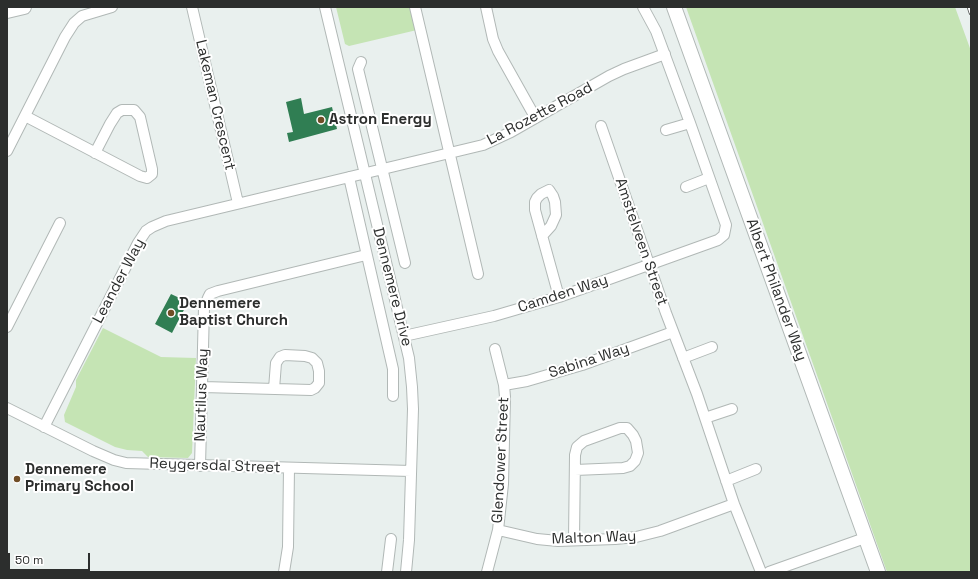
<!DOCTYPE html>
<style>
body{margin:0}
#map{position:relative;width:978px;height:579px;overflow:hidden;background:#e9f0ee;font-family:"Space Grotesk",sans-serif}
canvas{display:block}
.frame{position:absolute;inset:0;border:8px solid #2c2e2d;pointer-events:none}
.scale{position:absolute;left:8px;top:553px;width:82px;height:18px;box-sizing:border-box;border:2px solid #2c2e2d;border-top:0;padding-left:5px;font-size:12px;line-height:14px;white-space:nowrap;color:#2c2e2d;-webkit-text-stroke:3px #fff;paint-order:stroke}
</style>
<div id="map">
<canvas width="978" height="579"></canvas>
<div class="frame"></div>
<div class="scale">50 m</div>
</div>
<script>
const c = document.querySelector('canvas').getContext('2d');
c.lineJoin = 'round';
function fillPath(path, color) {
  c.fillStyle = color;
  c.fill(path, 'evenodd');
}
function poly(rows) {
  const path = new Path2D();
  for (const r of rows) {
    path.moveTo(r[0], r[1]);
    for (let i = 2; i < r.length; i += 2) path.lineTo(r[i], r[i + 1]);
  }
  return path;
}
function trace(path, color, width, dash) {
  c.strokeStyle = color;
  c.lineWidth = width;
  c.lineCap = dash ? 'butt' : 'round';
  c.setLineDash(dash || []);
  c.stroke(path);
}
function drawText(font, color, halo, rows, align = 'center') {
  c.font = font + ' "Space Grotesk",sans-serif';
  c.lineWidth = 4;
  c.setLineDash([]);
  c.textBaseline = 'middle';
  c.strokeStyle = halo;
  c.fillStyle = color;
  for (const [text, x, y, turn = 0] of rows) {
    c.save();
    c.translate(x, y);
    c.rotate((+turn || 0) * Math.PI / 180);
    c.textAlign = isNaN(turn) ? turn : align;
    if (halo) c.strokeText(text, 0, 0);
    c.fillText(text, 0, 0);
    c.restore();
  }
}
fillPath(poly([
 [336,7,411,7,417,30,349,46,345,44],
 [686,7,955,7,971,51,971,572,887,572],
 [103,328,161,357,196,358,192,453,188,458,148,457,142,451,127,450,115,447,65,422,64,415,76,387,76,380]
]), '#c5e4b4');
fillPath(poly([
 [301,98,304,114,332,107,337,129,289,142,287,133,293,132,286,102],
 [171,294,188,302,172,333,155,324]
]), '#307e53');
const street = poly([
 [192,7,238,203],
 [325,7,409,358,412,387,413,409,409,540,406,572],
 [415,7,478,274],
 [486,7,493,39,498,51,535,117],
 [361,62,358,69,405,263],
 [25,116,140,176,147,178,152,174,152,169,140,117,134,110,122,110,117,113,110,124,95,153],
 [601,126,666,313,697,394,734,504,761,572],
 [666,130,690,123],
 [7,151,65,37,74,23,82,16,112,7],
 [349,177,393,369,393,396],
 [686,187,709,178],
 [542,236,551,226,556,215,555,202,553,196,549,190,541,194,537,198,535,202,535,210,559,297],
 [7,327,60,223],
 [404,336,494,316,559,297,718,240,724,235,726,225,690,123,656,31,643,7],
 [683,358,712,347],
 [504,385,527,381,582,365,673,332],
 [203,387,311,390,315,388,319,383,319,371,317,363,312,358,305,356,285,355,280,357,276,363,274,389],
 [7,408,93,451,114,460,126,463,411,471],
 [705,418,732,409],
 [44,427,138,243,146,231,152,227,166,221,483,145,511,132,609,76,624,69,665,54],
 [200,466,204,308,208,298,210,294,218,291,366,255],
 [726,481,756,469],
 [498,530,537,539,558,541,615,539,636,537,660,531,734,504],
 [574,540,575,455,577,447,584,441,620,428,627,428,633,435,636,441,638,453,635,461,630,466,623,468,575,470],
 [284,572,288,547,289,468],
 [387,572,391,539],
 [487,572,498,530,503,484,505,397,504,385,495,349],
 [769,572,865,538]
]);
const secondary = poly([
 [674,7,878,572],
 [7,11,24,7]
]);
trace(street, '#b1b8b6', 12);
trace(secondary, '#b1b8b6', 16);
trace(street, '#fff', 10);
trace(secondary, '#fff', 14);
const rail = poly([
 [969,7,971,13]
]);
trace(rail, '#515453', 4.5);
trace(rail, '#fff', 3, [9]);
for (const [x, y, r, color] of [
 [321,120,4,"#704d26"],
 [171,313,4,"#704d26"],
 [17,479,4,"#704d26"]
]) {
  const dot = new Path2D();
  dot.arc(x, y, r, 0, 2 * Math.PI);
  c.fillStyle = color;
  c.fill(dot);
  trace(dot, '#fff', 1.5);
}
drawText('15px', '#2c2e2d', '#fff', [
 ["Lakeman Crescent",215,105,77],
 ["La Rozette Road",540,114,-28],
 ["Amstelveen Street",641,242,71],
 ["Leander Way",119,281,-62],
 ["Dennemere Drive",392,287,76],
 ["Albert Philander Way",776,290,70],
 ["Camden Way",563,294,-18],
 ["Sabina Way",589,361,-18],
 ["Nautilus Way",202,395,-88],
 ["Glendower Street",501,460,-87],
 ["Reygersdal Street",215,466,2],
 ["Malton Way",594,538,-2]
]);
drawText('bold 15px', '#2c2e2d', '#fff', [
 ["Astron Energy",329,120],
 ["Dennemere",179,304],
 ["Baptist Church",179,321],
 ["Dennemere",25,470],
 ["Primary School",25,487]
], 'left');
</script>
